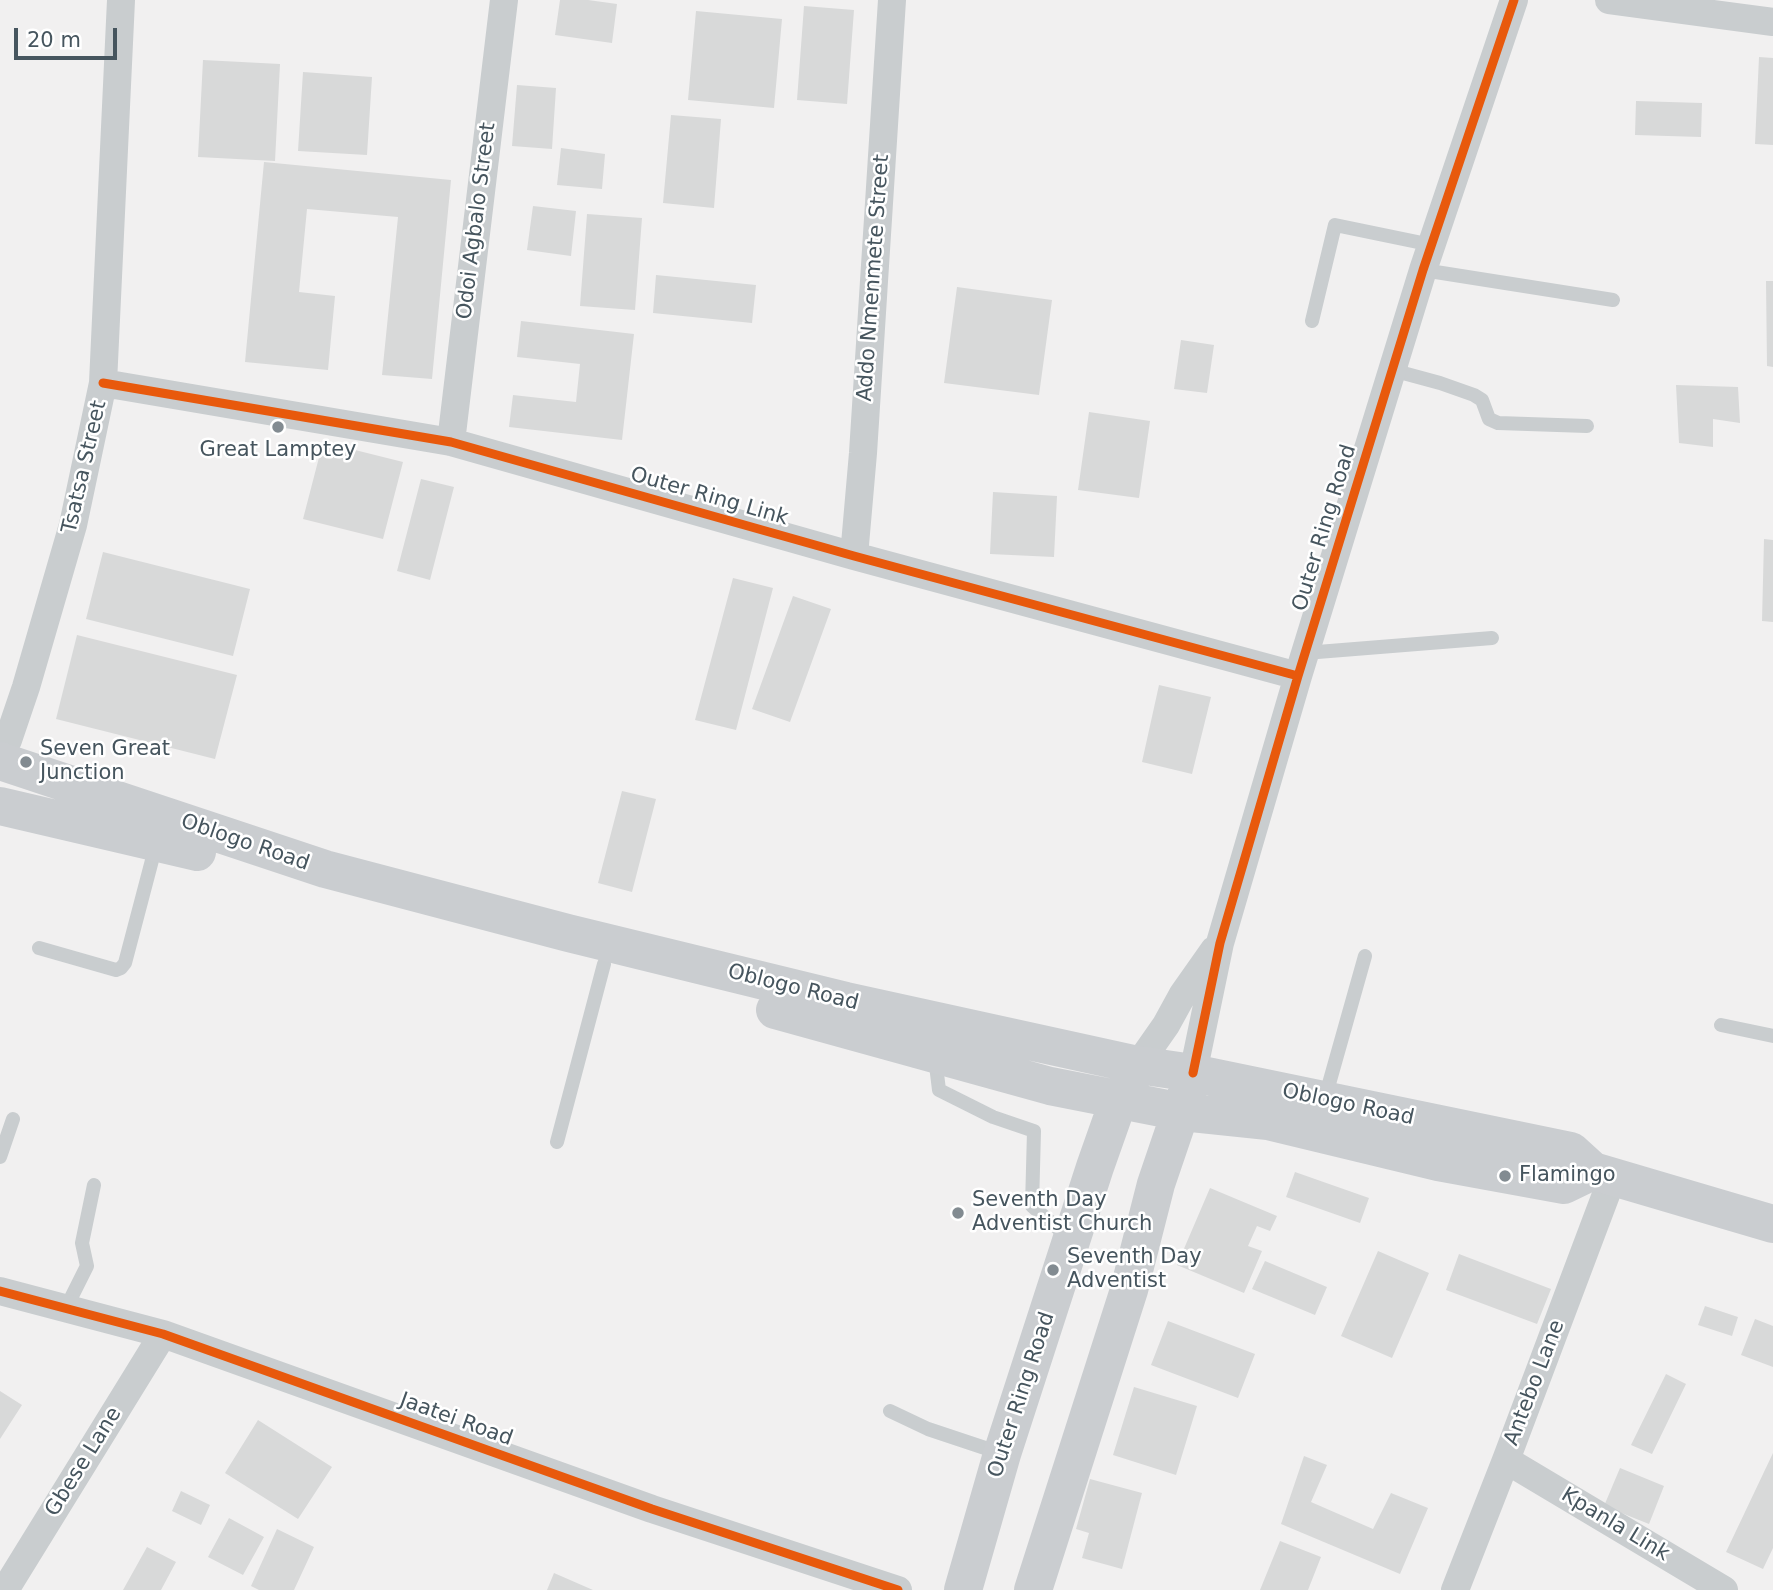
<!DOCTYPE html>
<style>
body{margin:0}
#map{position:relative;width:1773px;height:1590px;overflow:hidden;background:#f1f0f0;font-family:"DejaVu Sans",sans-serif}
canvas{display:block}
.scale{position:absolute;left:14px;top:28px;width:103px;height:32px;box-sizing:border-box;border:4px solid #46555e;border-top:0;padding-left:9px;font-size:21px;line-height:24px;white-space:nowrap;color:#46555e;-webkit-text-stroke:5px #fff;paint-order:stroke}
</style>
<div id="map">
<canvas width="1773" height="1590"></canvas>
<div class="scale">20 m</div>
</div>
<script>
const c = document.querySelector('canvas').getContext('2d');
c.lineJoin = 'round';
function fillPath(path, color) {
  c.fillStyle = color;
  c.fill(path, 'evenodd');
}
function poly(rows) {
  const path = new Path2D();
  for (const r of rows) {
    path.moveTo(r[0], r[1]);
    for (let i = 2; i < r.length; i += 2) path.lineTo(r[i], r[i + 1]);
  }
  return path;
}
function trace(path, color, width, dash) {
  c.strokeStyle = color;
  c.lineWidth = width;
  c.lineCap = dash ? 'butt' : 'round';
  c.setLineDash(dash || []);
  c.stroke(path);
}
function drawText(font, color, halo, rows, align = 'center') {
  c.font = font + ' "DejaVu Sans",sans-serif';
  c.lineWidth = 5;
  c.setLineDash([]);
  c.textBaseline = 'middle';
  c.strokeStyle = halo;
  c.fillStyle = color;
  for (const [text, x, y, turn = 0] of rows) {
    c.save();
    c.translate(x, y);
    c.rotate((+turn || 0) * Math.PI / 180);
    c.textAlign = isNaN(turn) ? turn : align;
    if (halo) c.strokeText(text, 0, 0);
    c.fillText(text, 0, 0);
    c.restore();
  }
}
fillPath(poly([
 [560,0,588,0,617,4,612,43,555,35],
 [804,6,854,10,847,104,797,100],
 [696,11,782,19,774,108,688,100],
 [1759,57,1773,58,1773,145,1755,144],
 [203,60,280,64,275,161,198,157],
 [303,72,372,77,367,155,298,151],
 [517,85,556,88,552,149,512,146],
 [1636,101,1702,103,1701,137,1635,135],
 [671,115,721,119,714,208,663,203],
 [561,148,605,154,602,189,557,185],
 [264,162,451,180,432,379,382,375,398,217,307,209,299,292,335,296,328,370,245,362],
 [533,206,576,211,571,256,527,250],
 [587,214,642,218,635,310,580,306],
 [656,275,756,285,752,323,653,313],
 [1766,281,1773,281,1773,367,1767,366],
 [957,287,1052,300,1039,395,944,383],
 [521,321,634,334,622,440,509,427,513,395,576,402,580,364,517,357],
 [1181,340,1214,345,1207,393,1174,389],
 [1676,385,1738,387,1740,423,1713,419,1713,447,1679,443],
 [1089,412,1150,421,1139,498,1078,490],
 [323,442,403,462,383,539,303,519],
 [421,479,454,487,430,580,397,571],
 [993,492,1057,496,1054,557,990,554],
 [1764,539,1773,540,1773,622,1762,621],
 [103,552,250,589,233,656,86,619],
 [733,578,773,588,736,730,695,720],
 [793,596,831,609,790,722,752,709],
 [77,635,237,675,215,759,56,719],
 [1159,685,1211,697,1192,774,1142,762],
 [622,791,656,799,632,892,598,883],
 [1295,1172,1369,1198,1360,1223,1286,1197],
 [1210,1188,1277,1216,1270,1231,1257,1226,1248,1246,1262,1251,1244,1293,1177,1265],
 [1378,1251,1429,1273,1392,1358,1341,1336],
 [1459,1254,1551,1289,1537,1324,1446,1290],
 [1265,1261,1327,1287,1315,1315,1252,1289],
 [1705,1306,1738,1317,1732,1336,1698,1325],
 [1755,1319,1773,1326,1773,1367,1741,1355],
 [1168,1321,1255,1354,1238,1398,1151,1365],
 [1666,1374,1686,1384,1652,1454,1631,1445],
 [1134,1387,1197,1406,1176,1475,1113,1455],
 [0,1391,22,1405,0,1439],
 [258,1420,332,1467,298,1519,225,1473],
 [1773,1453,1773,1548,1763,1569,1726,1552],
 [1304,1456,1327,1465,1311,1502,1373,1529,1391,1493,1428,1508,1400,1574,1281,1524],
 [1620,1468,1664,1486,1649,1524,1604,1506],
 [1090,1479,1142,1493,1122,1569,1082,1558,1089,1533,1076,1529],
 [181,1491,210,1505,201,1525,172,1511],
 [229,1518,264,1537,243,1575,208,1557],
 [277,1529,314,1547,294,1590,259,1590,251,1586],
 [1280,1541,1321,1557,1308,1590,1260,1590],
 [147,1547,176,1562,161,1590,123,1590],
 [554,1573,593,1590,547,1590]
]), '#d8d9d9');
trace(poly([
 [1423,270,1613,300],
 [1312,321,1335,225,1432,245],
 [1392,370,1440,383,1474,395,1482,400,1489,419,1498,423,1587,426],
 [1305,653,1492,638],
 [39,948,116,970,121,968,125,963,156,845],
 [1721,1025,1773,1036],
 [935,1057,939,1090,993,1117,1034,1131,1032,1206,1068,1237],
 [1325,1098,1365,956],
 [557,1142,604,964],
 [0,1157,13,1119],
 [66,1308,87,1266,82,1243,94,1185],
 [890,1411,928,1429,1000,1453]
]), '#c9cdcf', 14);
trace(poly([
 [1609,0,1773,22],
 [103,383,451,442,854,556,1298,676],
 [451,442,504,0],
 [854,556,863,453,892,0],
 [0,756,8,740,26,687,73,525,103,383,121,0],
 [1138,1065,1166,1025,1183,994,1214,950],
 [1193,1073,1220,943,1298,676,1423,270,1514,0],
 [0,1291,163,1334,652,1509,898,1590],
 [1506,1460,1724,1590],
 [5,1590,163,1334],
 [1455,1590,1506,1460,1613,1176]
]), '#c9cdcf', 28);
trace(poly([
 [0,761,325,869,568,933,846,1001,1138,1065,1193,1073,1571,1151,1593,1171,1773,1224],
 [0,806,197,852],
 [775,1010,1050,1086,1182,1112,1268,1121,1438,1162,1564,1185,1593,1171],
 [963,1590,1002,1454,1095,1167,1119,1099,1132,1077],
 [1033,1590,1129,1290,1156,1184,1189,1087]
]), '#cacdd0', 38);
trace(poly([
 [103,383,451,442,854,556,1298,676],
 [1193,1073,1220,943,1298,676,1423,270,1514,0],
 [0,1291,163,1334,652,1509,898,1590]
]), '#e8590c', 9);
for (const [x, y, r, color] of [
 [278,427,7,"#828b91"],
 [26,762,7,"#828b91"],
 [1505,1176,7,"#828b91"],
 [958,1213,7,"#828b91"],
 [1053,1270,7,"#828b91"]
]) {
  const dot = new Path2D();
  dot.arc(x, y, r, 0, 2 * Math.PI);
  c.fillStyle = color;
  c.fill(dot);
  trace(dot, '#fff', 2.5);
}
drawText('21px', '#46555e', '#fff', [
 ["Odoi Agbalo Street",477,221,-83],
 ["Addo Nmenmete Street",874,278,-86],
 ["Tsatsa Street",85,467,-77],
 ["Outer Ring Link",709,497,16],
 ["Outer Ring Road",1325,528,-73],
 ["Oblogo Road",245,843,19],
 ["Oblogo Road",793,988,14],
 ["Oblogo Road",1348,1105,12],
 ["Antebo Lane",1535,1383,-69],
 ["Outer Ring Road",1022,1395,-72],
 ["Jaatei Road",456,1420,20],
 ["Gbese Lane",84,1462,-58],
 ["Kpanla Link",1615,1525,31]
]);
drawText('21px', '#46555e', '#fff', [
 ["Great Lamptey",278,451,"center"],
 ["Seven Great",40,750],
 ["Junction",40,774],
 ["Flamingo",1519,1176],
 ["Seventh Day",972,1201],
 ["Adventist Church",972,1225],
 ["Seventh Day",1067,1258],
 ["Adventist",1067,1282]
], 'left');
</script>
